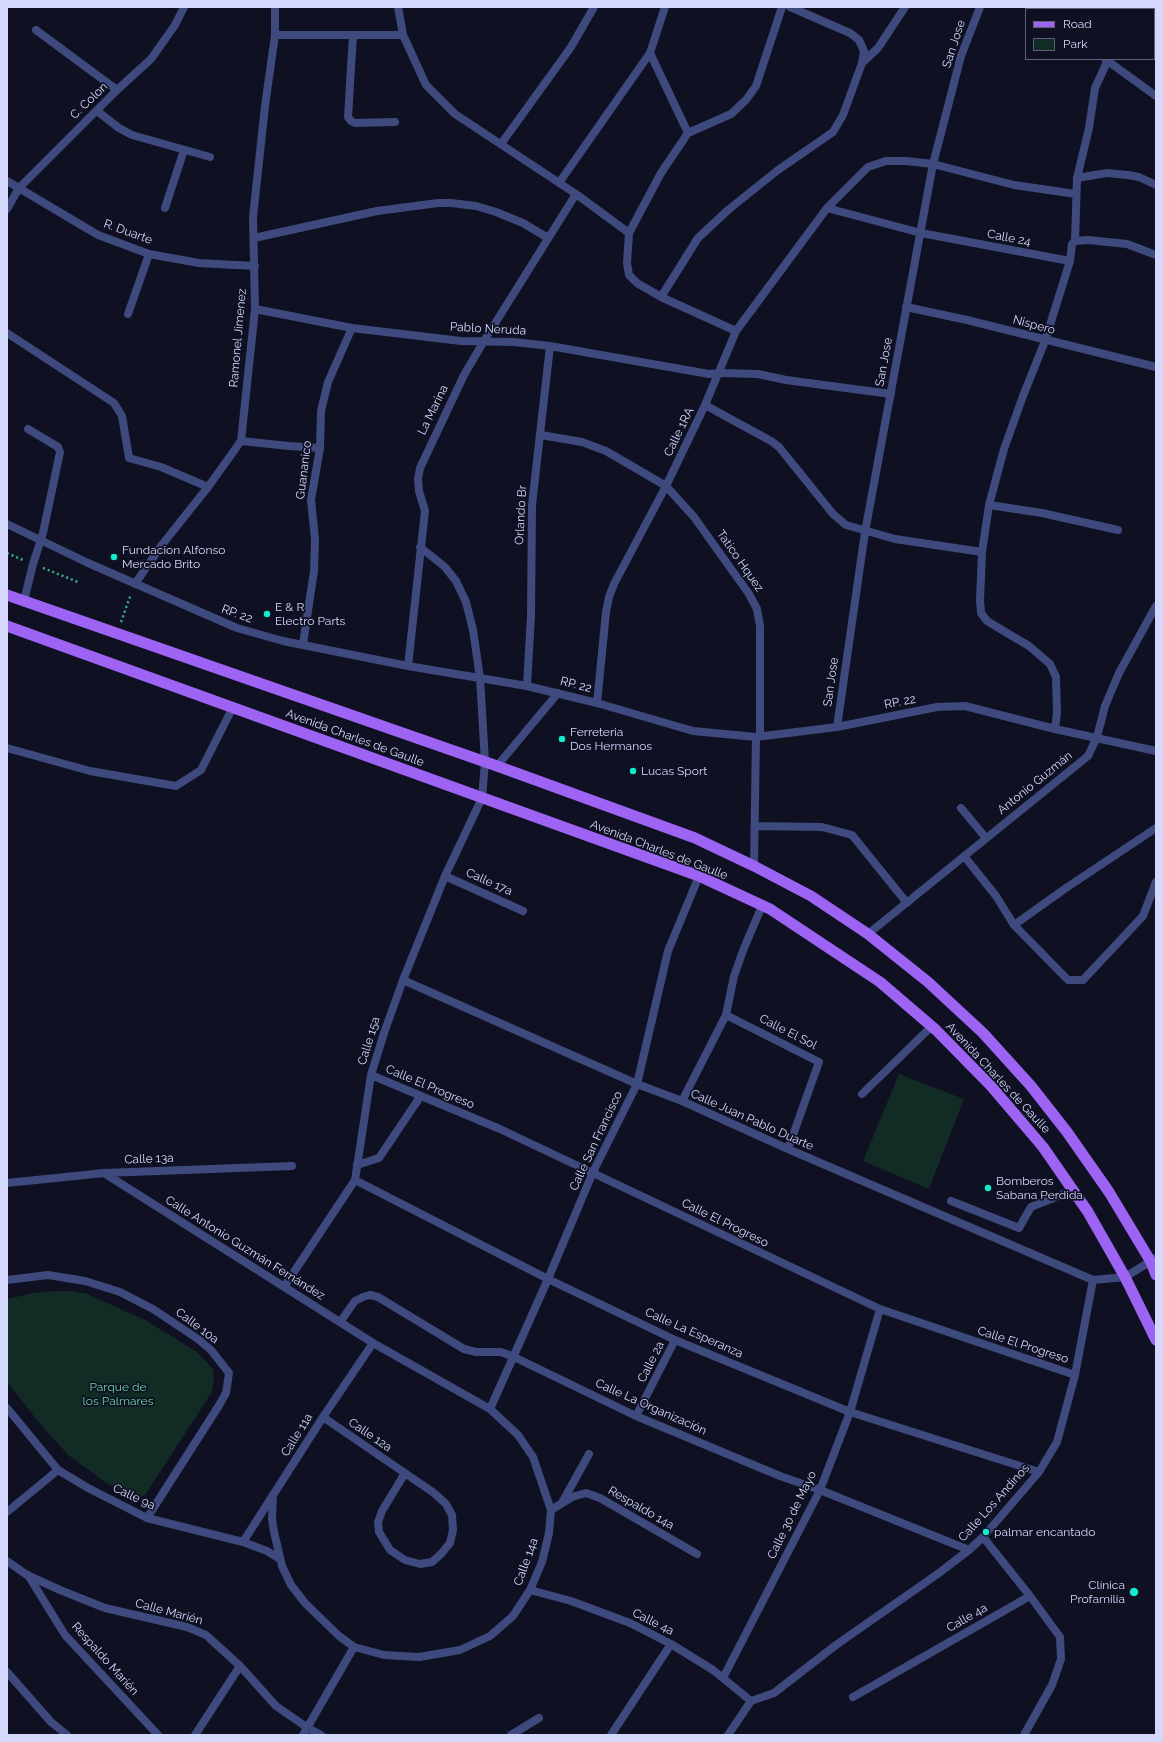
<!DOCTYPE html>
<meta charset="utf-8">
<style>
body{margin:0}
#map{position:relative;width:1163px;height:1742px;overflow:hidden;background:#0f1022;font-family:Raleway,sans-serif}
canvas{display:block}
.frame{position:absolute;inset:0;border:8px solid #d4d8fc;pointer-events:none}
.legend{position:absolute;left:1025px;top:8px;width:130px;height:52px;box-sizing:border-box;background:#0f1022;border:1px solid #5e6079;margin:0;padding:5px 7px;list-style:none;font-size:12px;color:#d4d8fc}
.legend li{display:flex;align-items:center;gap:8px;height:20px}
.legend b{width:20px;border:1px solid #5e6079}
</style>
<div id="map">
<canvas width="1163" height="1742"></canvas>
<div class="frame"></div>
<ul class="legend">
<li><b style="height:5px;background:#9d63f3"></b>Road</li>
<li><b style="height:11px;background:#132b25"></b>Park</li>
</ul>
</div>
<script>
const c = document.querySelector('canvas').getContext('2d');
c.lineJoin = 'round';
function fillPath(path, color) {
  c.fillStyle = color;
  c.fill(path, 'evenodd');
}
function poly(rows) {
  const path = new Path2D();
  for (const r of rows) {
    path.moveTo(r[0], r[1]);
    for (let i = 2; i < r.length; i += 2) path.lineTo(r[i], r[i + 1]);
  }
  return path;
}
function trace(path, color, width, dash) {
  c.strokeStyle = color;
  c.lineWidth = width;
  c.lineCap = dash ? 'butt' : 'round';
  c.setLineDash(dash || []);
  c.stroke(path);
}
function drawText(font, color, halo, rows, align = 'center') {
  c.font = font + ' Raleway,sans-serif';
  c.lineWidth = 3.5;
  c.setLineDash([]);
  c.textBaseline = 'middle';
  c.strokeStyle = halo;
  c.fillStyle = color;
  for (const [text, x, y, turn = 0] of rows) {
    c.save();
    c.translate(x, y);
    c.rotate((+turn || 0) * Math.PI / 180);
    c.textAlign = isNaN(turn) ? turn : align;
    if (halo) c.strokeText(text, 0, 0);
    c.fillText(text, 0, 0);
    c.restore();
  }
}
fillPath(poly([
 [899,1074,964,1099,929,1189,863,1161],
 [55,1291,71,1291,88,1294,147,1321,197,1352,213,1369,214,1380,212,1392,145,1495,138,1498,129,1495,105,1482,68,1455,37,1420,7,1382,7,1299,34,1293]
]), '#132b25');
trace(poly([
 [7,553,23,560],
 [43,568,78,582],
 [121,622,131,594]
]), '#38ab8b', 2.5, [2, 3]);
trace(poly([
 [7,748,90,771,176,786,201,770,233,707],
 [961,808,986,838],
 [755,826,822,827,852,835,907,903],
 [754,866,756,737],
 [1014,925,1066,888,1156,828],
 [862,1094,932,1026],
 [951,1201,1019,1228,1031,1207,1073,1190]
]), '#3e4a7d', 8);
trace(poly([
 [398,7,403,35,426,85,455,114,576,194,629,233],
 [1048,7,1052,9],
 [36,30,117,90],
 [275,35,403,35],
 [353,35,348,117,351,121,355,123,395,122],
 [650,53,688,133,661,173,629,233,627,263,629,275,637,283,661,297,736,331],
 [1105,59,1156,96],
 [862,63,878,48,905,7],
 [97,111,119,128,132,135,210,157],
 [688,133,731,114,746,100,756,86,782,7],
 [501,144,571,47,594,7],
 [1077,178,1107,173,1128,175,1139,177,1156,185],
 [7,181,98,235,149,254,199,263,255,266],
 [559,183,650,53,665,7],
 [165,208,184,150],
 [827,208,868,167,886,161,906,161,933,164,1014,185,1076,194],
 [7,209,19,188,117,90,151,59,175,25,184,7],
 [254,238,377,211,438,203,451,203,476,206,496,212,523,223,548,238],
 [1075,241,1077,178,1089,128,1095,88,1107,62],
 [661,297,698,238,728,210,778,170,833,132,843,115,862,63,864,51,859,40,850,33,790,7],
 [906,307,967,320,1156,367],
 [255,309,352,328,461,341,514,342,550,346,709,374,719,373,758,374,786,380,891,394],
 [128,314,149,254],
 [7,333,114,403,122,416,129,458,161,467,208,487],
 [705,405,771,441,779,447,833,514,846,525,895,539,982,552],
 [541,435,582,442,606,451,666,486,694,517,749,594,757,609,760,626,760,736],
 [241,441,289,446,320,448],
 [989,505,1042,513,1118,530],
 [7,524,88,563,237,628,283,641,408,666,527,686,597,703,693,731,756,737,837,727,937,707,965,706,1055,729,1156,751],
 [135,584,161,546,208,487,241,441,255,309,253,217,265,106,275,35,275,7],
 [24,601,33,564,43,533,60,452,58,447,28,429],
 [303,644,314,571,315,539,311,500,320,448,321,411,328,382,352,328],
 [408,666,425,511,419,491,418,479,420,468,464,375,484,341,576,194],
 [527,686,531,615,532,505,550,346],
 [597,703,606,612,609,597,614,584,666,486,705,405,736,331,827,208,921,233,1070,261],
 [837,727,865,532,933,164,961,56,980,7],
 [1055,729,1057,713,1056,677,1050,664,1029,646,987,621,981,613,980,600,982,552,989,505,1004,449,1023,396,1045,341,1070,261,1072,244,1075,241,1088,240,1127,244,1156,255],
 [497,766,558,693],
 [964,856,996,896,1014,925,1068,980,1083,980,1143,916,1156,882],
 [445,876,523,911],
 [868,934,1088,756,1097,737,1105,706,1119,673,1156,606],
 [403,980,637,1084,682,1101,788,1149,1093,1280],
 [726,1015,819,1062,788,1149],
 [371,1075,500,1129,880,1309,1075,1375],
 [682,1101,726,1015,734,976,744,948,762,906],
 [357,1165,379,1158,420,1097],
 [104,1173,373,1343,490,1409,518,1435,533,1457,551,1510,549,1533,542,1562,530,1590,513,1616,490,1636,460,1650,419,1657,384,1655,354,1647,339,1636,305,1603,291,1585,282,1566,274,1532,272,1519,273,1495],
 [355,1180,548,1279,675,1340,850,1412,1039,1472],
 [7,1183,104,1173,292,1166],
 [7,1280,48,1275,85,1281,120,1292,153,1309,198,1339,211,1350,229,1373,226,1393,218,1407,147,1518],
 [284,1287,355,1180,371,1075,384,1033,403,980,445,876,482,798,485,762,480,678,473,630,466,602,456,581,445,567,420,547],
 [340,1322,355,1301,363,1297,370,1295,378,1297,464,1349,476,1352,501,1352,514,1357,636,1416,780,1476,820,1490,969,1550],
 [7,1408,58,1470,88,1488,147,1518,243,1542,267,1551,280,1559],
 [490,1409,548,1279,593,1172,637,1084,668,951,699,876],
 [636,1416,675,1340],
 [323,1417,434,1493,446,1504,452,1515,453,1530,450,1543,441,1554,432,1562,420,1564,405,1560,390,1550,379,1532,378,1522,382,1511,405,1473],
 [563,1501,589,1454],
 [551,1510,572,1497,586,1493,600,1498,697,1554],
 [7,1512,58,1470],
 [983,1537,1030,1596,1060,1637,1061,1659,1052,1685,1024,1735],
 [243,1542,323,1417,373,1343],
 [7,1561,27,1575,60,1590,105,1608,187,1627,206,1635,240,1666,276,1706,308,1728,321,1735],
 [28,1575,65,1635,158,1735],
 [530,1590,571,1601,630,1623,671,1644,713,1670,751,1701],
 [7,1672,51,1722,67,1735],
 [723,1678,820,1490,850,1412,880,1309],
 [853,1697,1030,1596],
 [195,1735,240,1666],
 [303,1735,354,1647],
 [511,1735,539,1718],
 [611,1735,671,1644],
 [728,1735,751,1701,774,1693,836,1645,939,1573,969,1550,983,1537,1039,1472,1057,1442,1075,1375,1093,1280,1125,1277,1156,1258]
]), '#3e4a7d', 8);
trace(poly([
 [7,595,497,766,695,838,754,866,811,896,868,934,928,982,983,1033,1031,1086,1067,1132,1109,1192,1151,1262,1156,1275],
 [7,626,699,876,770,909,880,982,936,1030,991,1086,1043,1147,1088,1212,1125,1277,1156,1340]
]), '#9d63f3', 11);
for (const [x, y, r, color] of [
 [114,557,4,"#12e9cf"],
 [267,614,4,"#12e9cf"],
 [562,739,4,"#12e9cf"],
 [633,771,4,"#12e9cf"],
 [988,1188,4,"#12e9cf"],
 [986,1532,4,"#12e9cf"],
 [1134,1592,5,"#12e9cf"]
]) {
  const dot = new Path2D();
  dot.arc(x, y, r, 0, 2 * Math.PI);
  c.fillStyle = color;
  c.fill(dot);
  trace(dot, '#0f1022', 1.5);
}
drawText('12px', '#d4d8fc', '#0f1022', [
 ["San Jose",954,44,-72],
 ["C. Colon",89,101,-44],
 ["R. Duarte",128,232,20],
 ["Calle 24",1009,238,11],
 ["Nispero",1034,325,15],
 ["Pablo Neruda",488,329,3],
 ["Ramonel Jimenez",238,338,-85],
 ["San Jose",884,362,-80],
 ["La Marina",433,410,-64],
 ["Calle 1RA",679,432,-64],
 ["Guananico",304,470,-83],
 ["Orlando Br",521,515,-87],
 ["Tatico Hquez",740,561,55],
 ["RP. 22",237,614,20],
 ["San Jose",831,682,-82],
 ["RP. 22",576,685,14],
 ["RP. 22",900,702,-11],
 ["Avenida Charles de Gaulle",355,738,20],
 ["Antonio Guzmán",1035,783,-39],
 ["Avenida Charles de Gaulle",659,850,21],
 ["Calle 17a",489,882,24],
 ["Calle El Sol",788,1032,27],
 ["Calle 15a",369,1041,-73],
 ["Avenida Charles de Gaulle",998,1078,47],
 ["Calle El Progreso",430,1087,23],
 ["Calle Juan Pablo Duarte",752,1120,24],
 ["Calle San Francisco",596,1141,-65],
 ["Calle 13a",149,1159,-2],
 ["Calle El Progreso",725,1223,26],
 ["Calle Antonio Guzmán Fernández",245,1248,32],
 ["Calle 10a",197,1326,37],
 ["Calle La Esperanza",694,1333,24],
 ["Calle El Progreso",1023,1345,18],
 ["Calle 2a",651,1362,-63],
 ["Calle La Organización",651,1407,24],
 ["Calle 11a",297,1435,-58],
 ["Calle 12a",370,1435,34],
 ["Calle 9a",134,1497,25],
 ["Calle Los Andinos",994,1503,-48],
 ["Respaldo 14a",641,1508,30],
 ["Calle 30 de Mayo",792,1515,-64],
 ["Calle 14a",526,1562,-70],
 ["Calle Marién",169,1612,15],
 ["Calle 4a",967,1618,-30],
 ["Calle 4a",653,1622,26],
 ["Respaldo Marién",105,1659,48]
]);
drawText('12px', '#d4d8fc', '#0f1022', [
 ["Fundacion Alfonso",122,550],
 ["Mercado Brito",122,564],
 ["E & R",275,607],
 ["Electro Parts",275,621],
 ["Ferreteria",570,732],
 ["Dos Hermanos",570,746],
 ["Lucas Sport",641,771],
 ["Bomberos",996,1181],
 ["Sabana Perdida",996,1195],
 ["palmar encantado",994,1532],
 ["Clínica",1125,1585,"right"],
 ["Profamilia",1125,1599,"right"]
], 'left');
drawText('12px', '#65d6a1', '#0f1022', [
 ["Parque de",118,1387],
 ["los Palmares",118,1401]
]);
</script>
